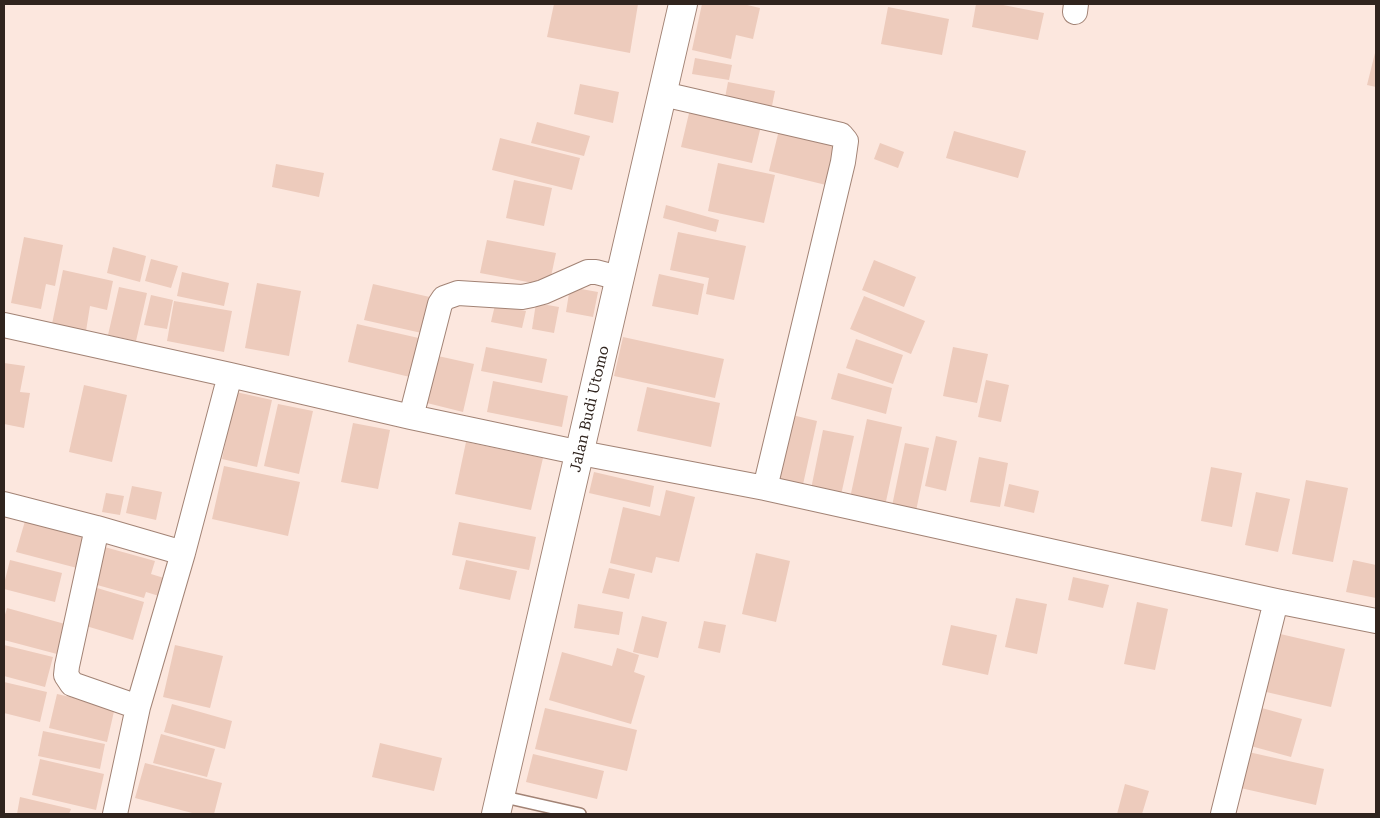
<!DOCTYPE html>
<style>
body{margin:0}
#map{position:relative;width:1380px;height:818px;overflow:hidden;background:#fce7de;font-family:"Roboto Serif",serif}
canvas{display:block}
.frame{position:absolute;inset:0;border:5px solid #30241e;pointer-events:none}
</style>
<div id="map">
<canvas width="1380" height="818"></canvas>
<div class="frame"></div>
</div>
<script>
const c = document.querySelector('canvas').getContext('2d');
c.lineJoin = 'round';
function fillPath(path, color) {
  c.fillStyle = color;
  c.fill(path, 'evenodd');
}
function poly(rows) {
  const path = new Path2D();
  for (const r of rows) {
    path.moveTo(r[0], r[1]);
    for (let i = 2; i < r.length; i += 2) path.lineTo(r[i], r[i + 1]);
  }
  return path;
}
function trace(path, color, width, dash) {
  c.strokeStyle = color;
  c.lineWidth = width;
  c.lineCap = dash ? 'butt' : 'round';
  c.setLineDash(dash || []);
  c.stroke(path);
}
function drawText(font, color, halo, rows, align = 'center') {
  c.font = font + ' "Roboto Serif",serif';
  c.lineWidth = 4;
  c.setLineDash([]);
  c.textBaseline = 'middle';
  c.strokeStyle = halo;
  c.fillStyle = color;
  for (const [text, x, y, turn = 0] of rows) {
    c.save();
    c.translate(x, y);
    c.rotate((+turn || 0) * Math.PI / 180);
    c.textAlign = isNaN(turn) ? turn : align;
    if (halo) c.strokeText(text, 0, 0);
    c.fillText(text, 0, 0);
    c.restore();
  }
}
fillPath(poly([
 [554,4,638,4,630,53,547,37],
 [702,4,743,4,760,8,753,39,736,35,731,59,692,50],
 [976,4,998,4,1044,13,1038,40,972,27],
 [888,7,949,19,942,55,881,44],
 [1376,49,1376,87,1367,85],
 [695,58,732,65,729,80,692,74],
 [728,82,775,91,771,111,724,103],
 [580,84,619,92,613,123,574,114],
 [690,109,761,126,752,163,681,147],
 [537,122,590,136,584,156,531,143],
 [779,130,836,144,826,185,769,171],
 [954,131,1026,151,1018,178,946,158],
 [500,138,580,158,572,190,492,170],
 [880,143,904,152,898,168,874,159],
 [718,163,775,175,764,223,708,211],
 [276,164,324,173,319,197,272,187],
 [514,180,552,188,544,226,506,218],
 [666,205,719,220,716,232,663,218],
 [678,232,746,246,734,300,706,294,709,278,670,270],
 [24,237,63,245,55,286,46,284,41,309,11,303],
 [487,240,556,253,549,286,480,273],
 [113,247,146,256,140,282,107,273],
 [151,259,178,266,171,288,145,281],
 [874,260,916,277,904,307,862,290],
 [63,270,113,281,107,310,90,306,86,331,52,324],
 [182,272,229,283,224,306,177,296],
 [659,274,704,284,698,315,652,306],
 [257,283,301,291,289,356,245,348],
 [373,284,434,298,426,334,364,320],
 [119,287,147,293,136,341,108,335],
 [570,287,598,292,593,317,566,312],
 [151,295,173,300,167,329,144,325],
 [864,296,925,321,911,354,850,329],
 [174,301,232,311,224,352,167,341],
 [536,303,559,307,554,333,532,329],
 [495,305,526,311,522,328,491,322],
 [357,324,423,339,414,378,348,362],
 [623,337,724,359,715,398,614,376],
 [856,339,903,355,893,384,846,368],
 [486,347,547,359,542,383,481,371],
 [953,347,988,354,977,403,943,396],
 [438,356,474,364,463,412,427,403],
 [4,363,25,366,20,392,30,393,24,428,4,424],
 [838,373,892,388,886,414,831,399],
 [986,380,1009,385,1001,422,978,417],
 [493,381,568,396,562,427,487,412],
 [84,385,127,395,112,462,69,452],
 [647,387,720,403,711,447,637,431],
 [236,392,272,400,257,467,222,459],
 [278,404,313,411,299,474,264,466],
 [788,414,817,421,802,489,772,482],
 [867,419,902,427,885,506,850,498],
 [353,423,390,430,378,489,341,482],
 [823,430,854,436,841,495,811,489],
 [936,436,957,441,946,491,925,486],
 [466,442,543,458,531,510,455,494],
 [905,443,929,448,916,511,892,506],
 [979,457,1008,463,1000,507,970,502],
 [224,466,300,482,288,536,212,519],
 [1211,467,1242,473,1232,527,1201,521],
 [594,472,654,486,650,507,589,493],
 [1306,480,1348,488,1333,562,1292,554],
 [1009,484,1039,491,1034,513,1004,506],
 [132,486,162,492,156,520,126,513],
 [666,490,695,497,679,562,656,557,652,573,610,563,623,507,660,516],
 [1256,492,1290,499,1278,552,1245,545],
 [106,493,124,496,120,515,102,512],
 [25,521,86,537,77,568,16,552],
 [459,522,536,537,529,570,452,555],
 [101,546,155,561,151,574,164,578,159,596,146,592,144,598,90,583],
 [756,553,790,561,776,622,742,614],
 [10,560,62,573,55,602,4,589,4,584],
 [466,560,517,571,510,600,459,589],
 [1353,560,1376,565,1376,598,1346,592],
 [609,568,635,574,629,599,602,593],
 [1073,577,1109,585,1103,608,1068,600],
 [87,585,144,602,133,640,76,623],
 [1016,598,1047,604,1037,654,1005,647],
 [1137,602,1168,609,1155,670,1124,664],
 [578,604,623,612,619,635,574,628],
 [7,608,65,624,57,654,4,640,4,618],
 [642,616,667,622,658,658,633,652],
 [704,621,726,625,720,653,698,648],
 [951,625,997,635,988,675,942,665],
 [1276,633,1345,649,1331,707,1262,691],
 [4,645,53,657,45,687,4,676],
 [175,645,223,656,210,708,163,697],
 [617,648,639,655,634,672,645,676,631,724,549,700,562,652,612,666],
 [4,682,47,692,40,722,4,713],
 [57,694,115,707,107,742,49,728],
 [172,704,232,721,225,749,164,732],
 [1258,707,1302,719,1291,757,1247,745],
 [545,708,637,730,627,771,535,749],
 [43,731,105,744,100,769,38,756],
 [161,734,215,749,207,777,153,763],
 [380,743,442,758,434,791,372,777],
 [1244,751,1324,769,1316,805,1236,787],
 [533,754,604,771,597,799,526,782],
 [40,759,104,774,96,810,32,795],
 [145,763,222,783,214,814,196,814,135,798],
 [1125,784,1149,791,1142,814,1117,814],
 [20,797,71,809,69,814,17,814]
]), '#edcbbc');
const lane = poly([
 [500,796,580,814]
]);
const street = poly([
 [1075,12,1076,4],
 [663,94,841,135,846,141,843,162,765,488],
 [4,325,230,375,411,417,581,453,765,488,1276,601,1376,621],
 [411,417,440,304,444,298,458,293,522,297,532,295,543,292,588,272,596,272,619,278],
 [4,504,97,528,183,553],
 [97,528,67,666,66,675,72,684,138,707],
 [115,814,138,707,183,553,230,375],
 [1223,814,1276,601]
]);
const secondary = poly([
 [496,814,683,4]
]);
trace(lane, '#a28375', 14);
trace(street, '#a28375', 26);
trace(secondary, '#a28375', 30);
trace(lane, '#fff', 11);
trace(street, '#fff', 24);
trace(secondary, '#fff', 28);
drawText('15px', '#30241e', '#fff', [
 ["Jalan Budi Utomo",590,409,-77]
]);
</script>
